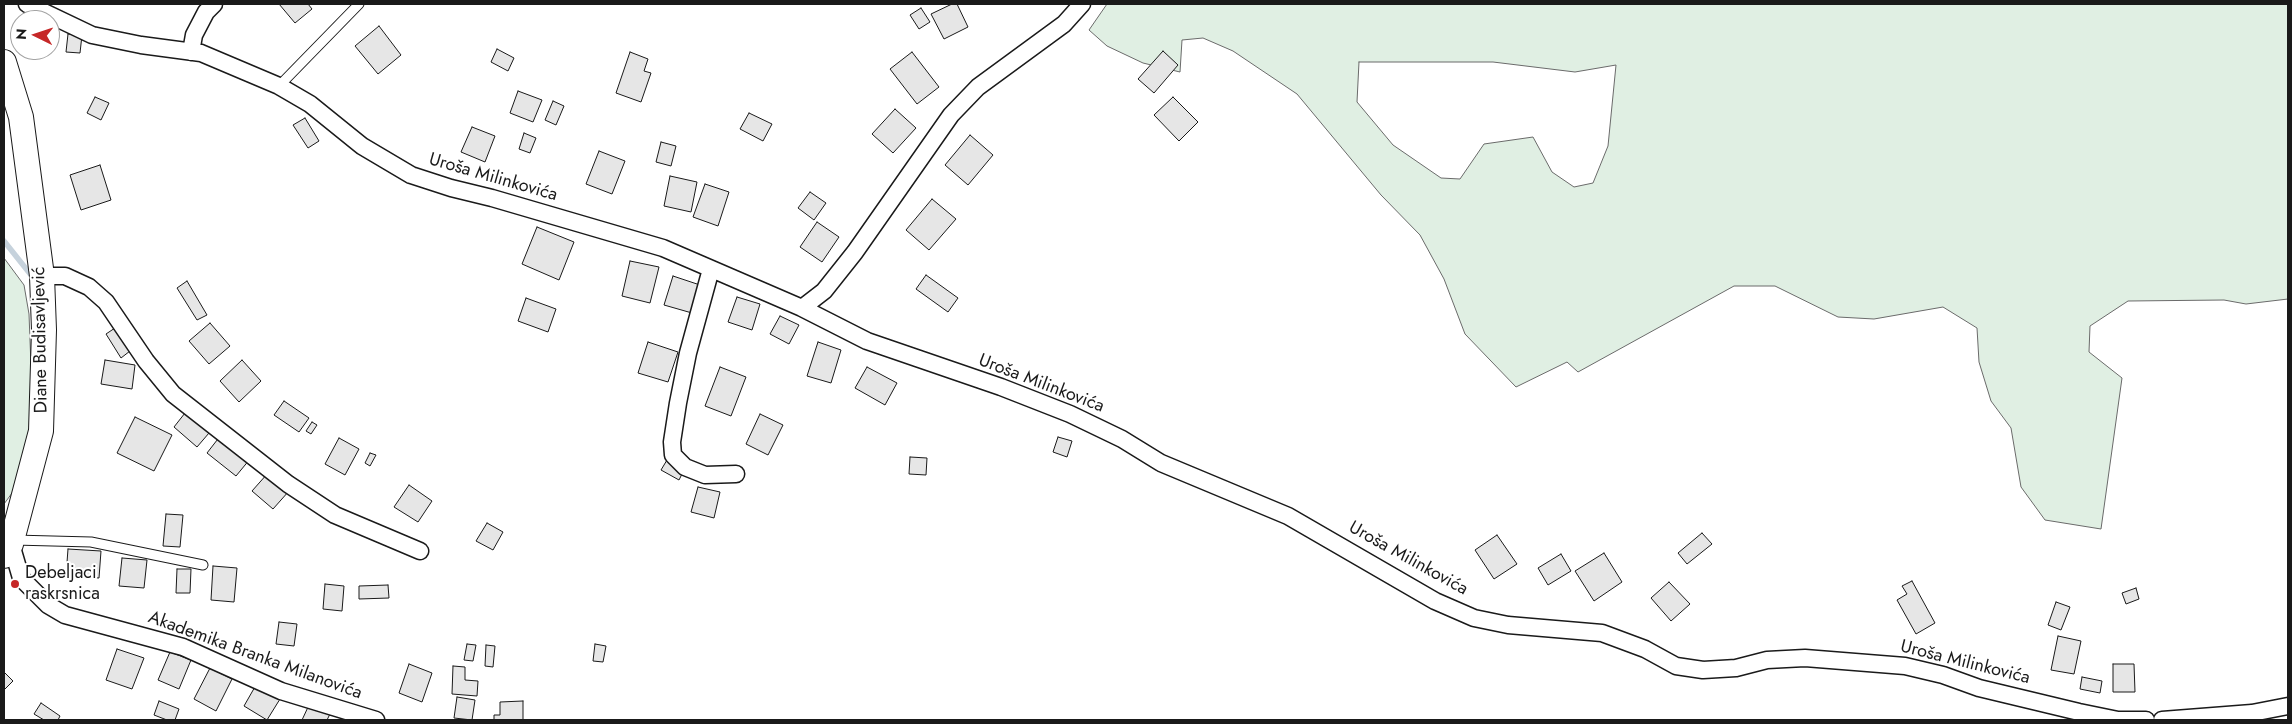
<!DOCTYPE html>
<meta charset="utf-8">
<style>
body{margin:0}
#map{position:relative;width:2292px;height:724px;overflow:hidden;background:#fff;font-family:Jost,sans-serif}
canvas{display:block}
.frame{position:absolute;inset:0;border:5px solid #1a1a1a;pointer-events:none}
.north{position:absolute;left:10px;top:10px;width:50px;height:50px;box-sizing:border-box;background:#fff;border:1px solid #a3a3a3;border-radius:50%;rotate:274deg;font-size:14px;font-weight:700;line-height:20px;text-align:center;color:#1a1a1a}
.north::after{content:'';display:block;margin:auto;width:18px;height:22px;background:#c62828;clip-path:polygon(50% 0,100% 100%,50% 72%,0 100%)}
</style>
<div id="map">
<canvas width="2292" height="724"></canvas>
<div class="frame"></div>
<div class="north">N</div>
</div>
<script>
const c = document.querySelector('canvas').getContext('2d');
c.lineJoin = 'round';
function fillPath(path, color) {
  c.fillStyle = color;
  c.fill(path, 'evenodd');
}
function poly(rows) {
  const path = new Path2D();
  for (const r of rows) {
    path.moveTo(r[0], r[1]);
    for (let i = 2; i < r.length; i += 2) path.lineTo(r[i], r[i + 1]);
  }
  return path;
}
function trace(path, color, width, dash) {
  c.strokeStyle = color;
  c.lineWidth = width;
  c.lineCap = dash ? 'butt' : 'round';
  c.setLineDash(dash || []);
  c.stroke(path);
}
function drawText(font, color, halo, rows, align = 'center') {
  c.font = font + ' Jost,sans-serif';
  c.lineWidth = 4;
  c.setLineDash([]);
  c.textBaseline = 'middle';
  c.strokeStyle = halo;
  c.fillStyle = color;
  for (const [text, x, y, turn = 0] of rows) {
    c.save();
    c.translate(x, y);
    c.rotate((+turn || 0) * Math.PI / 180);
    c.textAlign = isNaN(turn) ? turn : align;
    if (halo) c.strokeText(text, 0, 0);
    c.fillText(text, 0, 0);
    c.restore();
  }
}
const green = poly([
 [1107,4,2288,4,2288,299,2246,304,2224,300,2128,301,2090,326,2089,352,2122,378,2101,529,2045,520,2021,487,2011,428,1991,401,1979,362,1977,328,1943,307,1874,319,1838,317,1775,286,1734,286,1578,372,1567,362,1516,387,1465,334,1444,279,1420,235,1381,195,1297,94,1233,51,1203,38,1182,40,1180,72,1143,63,1107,46,1089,30,1107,4],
 [1359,62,1493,62,1575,72,1616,65,1608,146,1593,183,1574,187,1552,172,1533,137,1484,144,1460,179,1441,178,1393,145,1357,102,1359,62],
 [4,258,24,285,29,314,33,418,15,489,4,504,4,258]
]);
fillPath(green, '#e0efe3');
trace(green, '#6a6a6a', 1);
trace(poly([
 [4,241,31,275]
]), '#c6d2dc', 5.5);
const building = poly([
 [279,4,308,4,312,9,295,23,279,4],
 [952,4,957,4,968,27,944,39,931,14,952,4],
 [921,8,930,22,919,29,910,15,921,8],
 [379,26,401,55,378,74,355,46,379,26],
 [68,34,82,35,80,53,66,52,68,34],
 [497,49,514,58,508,71,491,62,497,49],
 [1163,51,1178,65,1154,93,1138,79,1163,51],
 [630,52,648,59,644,71,651,73,641,102,616,93,630,52],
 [912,52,939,87,917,104,890,69,912,52],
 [518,91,542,100,533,122,510,113,518,91],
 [95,97,109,103,101,120,87,113,95,97],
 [1173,97,1198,122,1179,141,1154,115,1173,97],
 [553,101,564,106,556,125,545,120,553,101],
 [895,109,916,128,893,153,872,134,895,109],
 [749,113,772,124,763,141,740,129,749,113],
 [305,118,319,141,308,148,293,125,305,118],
 [472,127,495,136,485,162,461,152,472,127],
 [524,133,536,138,530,153,519,149,524,133],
 [970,135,993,155,968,185,945,165,970,135],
 [661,142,676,146,671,166,656,162,661,142],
 [599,151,625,161,612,194,586,184,599,151],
 [100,165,111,200,81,210,70,175,100,165],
 [670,176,697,182,691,212,664,206,670,176],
 [705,184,729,192,718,226,693,217,705,184],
 [810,192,826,203,814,220,798,208,810,192],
 [932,199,956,219,929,250,906,230,932,199],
 [817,222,839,237,822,262,800,247,817,222],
 [537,227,574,242,559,280,522,264,537,227],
 [630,261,659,267,650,303,622,296,630,261],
 [926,275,958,298,948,312,916,289,926,275],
 [673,276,700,285,692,313,664,305,673,276],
 [187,281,207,315,197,320,177,288,187,281],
 [737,297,760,304,752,330,728,322,737,297],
 [526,298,556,309,548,332,518,321,526,298],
 [780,316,799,325,789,344,770,334,780,316],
 [210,323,230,346,209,364,189,341,210,323],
 [115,328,130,351,121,358,106,334,115,328],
 [648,342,678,352,668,382,638,373,648,342],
 [818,342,841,350,831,383,807,376,818,342],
 [105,360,135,365,132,389,101,384,105,360],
 [242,360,261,381,239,402,220,381,242,360],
 [720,367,746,377,731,416,705,406,720,367],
 [867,367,897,383,885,405,855,388,867,367],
 [284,401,309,418,299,432,274,415,284,401],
 [185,413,209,433,197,447,174,427,185,413],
 [760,414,783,425,768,455,746,444,760,414],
 [135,417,172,435,154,471,117,453,135,417],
 [312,422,317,425,311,434,306,431,312,422],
 [221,435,250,459,236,476,207,453,221,435],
 [1058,437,1072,441,1067,457,1053,452,1058,437],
 [339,438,359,449,345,475,325,464,339,438],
 [370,453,376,455,370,466,365,463,370,453],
 [910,457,927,458,926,475,909,474,910,457],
 [667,460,684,470,679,480,661,470,667,460],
 [268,473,289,491,273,509,252,491,268,473],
 [409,485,432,501,418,522,394,507,409,485],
 [698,487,720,492,714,518,691,512,698,487],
 [166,514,183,515,180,547,163,546,166,514],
 [487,523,503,532,493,550,476,541,487,523],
 [1702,533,1712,544,1687,564,1678,553,1702,533],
 [1497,535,1517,564,1494,579,1475,550,1497,535],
 [68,549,101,551,99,578,66,576,68,549],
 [1604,553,1622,582,1594,601,1575,571,1604,553],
 [1561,554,1571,571,1548,585,1538,568,1561,554],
 [122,558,147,560,144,588,119,586,122,558],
 [213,566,237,568,234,602,211,600,213,566],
 [177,569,191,569,190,593,176,593,177,569],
 [1912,581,1935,623,1916,634,1897,600,1907,594,1902,586,1912,581],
 [1669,582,1690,604,1671,621,1651,598,1669,582],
 [325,584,344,586,342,611,323,609,325,584],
 [388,585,389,598,359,599,359,586,388,585],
 [2136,588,2139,599,2126,604,2122,593,2136,588],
 [2056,602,2070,607,2061,630,2048,625,2056,602],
 [279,622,297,624,294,646,276,644,279,622],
 [2058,636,2081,641,2074,674,2051,670,2058,636],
 [467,644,476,645,473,661,464,660,467,644],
 [595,644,606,646,603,662,593,661,595,644],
 [486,645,495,646,493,667,485,666,486,645],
 [117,649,144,658,132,689,106,680,117,649],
 [170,652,191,660,179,689,158,680,170,652],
 [409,664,432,673,422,702,399,693,409,664],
 [2113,664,2134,664,2135,692,2113,692,2113,664],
 [453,666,465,667,465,680,478,681,477,696,452,694,453,666],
 [210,668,232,679,216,711,194,699,210,668],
 [4,672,13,681,4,690,4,672],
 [2082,677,2102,681,2100,693,2080,689,2082,677],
 [256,685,280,699,267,720,244,706,256,685],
 [457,697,475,700,472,720,454,718,457,697],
 [159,701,179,709,175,720,167,720,154,715,159,701],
 [523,701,523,720,494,720,494,715,500,715,500,702,523,701],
 [41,703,60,716,58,720,44,720,34,714,41,703],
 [309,705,330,714,327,720,302,720,309,705]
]);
fillPath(building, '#e6e6e6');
trace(building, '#1a1a1a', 1);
const lane = poly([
 [279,86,359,4],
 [14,540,91,542,203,565]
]);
const street = poly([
 [27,4,92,35,141,45,201,53,279,86,310,104,362,146,411,175,451,188,492,198,663,248,802,308,867,341,1001,387,1070,414,1122,439,1161,463,1288,516,1435,601,1474,618,1508,625,1602,633,1645,649,1676,666,1703,670,1736,668,1767,660,1805,658,1905,666,1943,675,1979,688,2079,712,2118,720,2146,720],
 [191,52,194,35,206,12,214,4],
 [711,269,688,353,678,403,672,442,673,455,685,467,705,475,736,474],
 [42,276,65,276,89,287,106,302,146,361,173,394,288,484,335,515,420,551],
 [802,308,824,291,855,252,951,115,978,87,1064,24,1082,4],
 [11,544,21,578,48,605,65,615,183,647,281,691,376,720],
 [2162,720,2252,713,2288,706]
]);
const secondary = poly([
 [4,62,21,117,42,276,44,330,41,431,11,544,4,556]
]);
trace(lane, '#1a1a1a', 11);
trace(street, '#1a1a1a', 19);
trace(secondary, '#1a1a1a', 26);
trace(lane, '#fff', 9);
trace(street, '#fff', 16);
trace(secondary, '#fff', 24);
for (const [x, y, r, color] of [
 [15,584,5,"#c62828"]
]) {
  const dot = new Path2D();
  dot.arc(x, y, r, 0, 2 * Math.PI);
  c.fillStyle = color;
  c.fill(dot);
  trace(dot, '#fff', 2);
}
drawText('18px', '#1a1a1a', '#fff', [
 ["Uroša Milinkovića",493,178,16],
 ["Diane Budisavljević",41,340,-91],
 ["Uroša Milinkovića",1041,384,21],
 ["Uroša Milinkovića",1408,559,29],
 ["Akademika Branka Milanovića",255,656,20],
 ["Uroša Milinkovića",1965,663,14]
]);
drawText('18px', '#1a1a1a', '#fff', [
 ["Debeljaci",25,574],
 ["raskrsnica",25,595]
], 'left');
</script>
